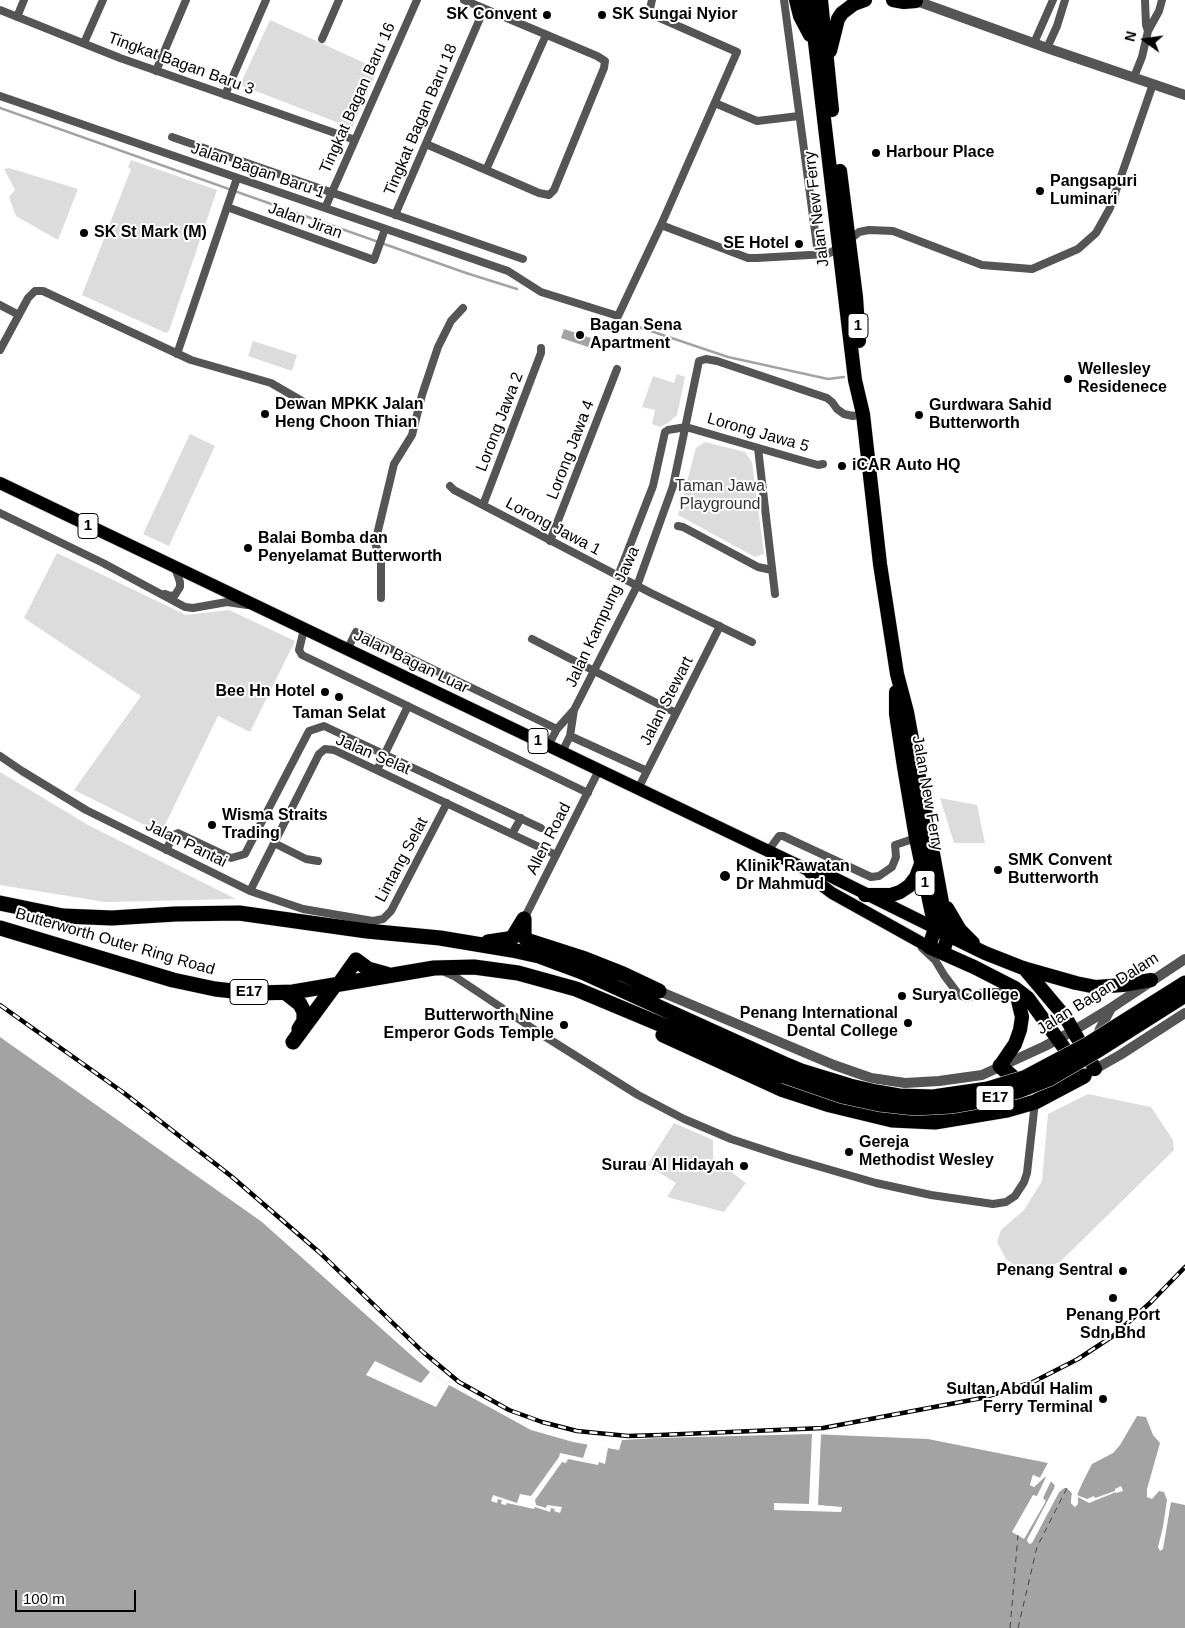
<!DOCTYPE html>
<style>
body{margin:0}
#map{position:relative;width:1185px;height:1628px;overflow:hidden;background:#fff;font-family:Arial,sans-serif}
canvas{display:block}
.north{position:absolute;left:1120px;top:15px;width:50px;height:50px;-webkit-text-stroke:4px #fff;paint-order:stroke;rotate:284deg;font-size:14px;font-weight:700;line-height:20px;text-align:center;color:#000}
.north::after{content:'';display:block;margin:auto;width:18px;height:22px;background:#000;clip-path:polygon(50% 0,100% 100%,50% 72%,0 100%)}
.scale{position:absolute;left:15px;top:1590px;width:121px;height:22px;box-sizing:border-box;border:2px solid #000;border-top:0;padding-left:6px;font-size:15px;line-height:18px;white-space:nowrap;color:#000;-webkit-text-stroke:4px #fff;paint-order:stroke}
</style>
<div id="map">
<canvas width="1185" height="1628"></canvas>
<div class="north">N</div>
<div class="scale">100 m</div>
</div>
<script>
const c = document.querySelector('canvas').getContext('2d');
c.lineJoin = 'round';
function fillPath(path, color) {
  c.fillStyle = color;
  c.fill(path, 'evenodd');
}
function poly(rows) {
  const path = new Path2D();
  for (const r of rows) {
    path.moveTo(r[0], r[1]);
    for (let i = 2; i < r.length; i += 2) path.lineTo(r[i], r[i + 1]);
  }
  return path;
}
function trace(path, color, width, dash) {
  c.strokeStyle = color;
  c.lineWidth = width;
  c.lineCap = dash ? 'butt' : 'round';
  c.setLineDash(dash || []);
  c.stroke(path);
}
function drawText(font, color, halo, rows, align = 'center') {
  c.font = font + ' Arial,sans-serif';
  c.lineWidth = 4;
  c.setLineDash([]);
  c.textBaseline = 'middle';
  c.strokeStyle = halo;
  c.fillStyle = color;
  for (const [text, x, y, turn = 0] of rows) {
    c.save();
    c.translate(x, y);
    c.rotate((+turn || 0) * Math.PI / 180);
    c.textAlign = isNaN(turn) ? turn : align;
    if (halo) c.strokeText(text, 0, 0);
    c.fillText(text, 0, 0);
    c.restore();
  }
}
fillPath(poly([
 [270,20,378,69,352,128,240,85],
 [131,160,217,190,169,331,166,333,82,295,131,169,128,167],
 [9,168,78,189,58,240,16,216,9,197,15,190,4,169],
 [253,341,297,355,292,371,248,356],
 [677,374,685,377,677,415,668,423,660,427,652,424,655,410,642,407,653,376,674,383],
 [190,434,215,446,169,546,143,534],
 [705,442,745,452,752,462,764,554,755,557,678,515,696,448],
 [57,553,186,615,229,610,295,641,250,732,218,716,161,833,74,790,141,696,24,618],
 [0,772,88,825,236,899,105,902,0,885],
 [940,798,977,805,985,843,954,843],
 [1088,1094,1151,1107,1173,1140,1174,1150,1060,1262,1029,1275,1006,1259,997,1242,1001,1230,1024,1210,1042,1181,1048,1114],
 [674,1123,713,1140,713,1158,746,1183,724,1212,667,1197,676,1183,647,1165]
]), '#dcdcdc');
fillPath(poly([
 [564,329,591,338,588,347,561,338],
 [0,1037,262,1222,430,1372,449,1385,531,1430,573,1442,619,1450,622,1440,659,1438,812,1434,928,1439,1048,1463,1040,1478,1033,1475,1030,1485,1034,1487,1045,1476,1055,1485,1054,1489,1027,1540,1030,1543,1032,1542,1059,1492,1064,1488,1067,1488,1072,1493,1071,1503,1075,1507,1078,1491,1092,1464,1113,1453,1120,1445,1137,1416,1146,1417,1153,1435,1160,1443,1147,1489,1147,1497,1152,1499,1159,1491,1164,1492,1167,1500,1163,1527,1158,1547,1160,1551,1163,1549,1171,1502,1185,1505,1185,1628,0,1628]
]), '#a3a3a3');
fillPath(poly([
 [375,1361,421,1383,430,1372,449,1385,436,1407,366,1375],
 [812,1434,821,1434,818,1505,842,1507,841,1512,774,1510,774,1503,809,1504],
 [588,1443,608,1448,605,1464,599,1462,598,1465,568,1459,566,1463,562,1462,535,1500,536,1505,546,1508,547,1505,562,1507,560,1513,554,1511,555,1509,551,1508,550,1512,535,1507,534,1509,507,1503,506,1505,501,1504,502,1500,498,1499,497,1503,491,1501,493,1495,517,1503,520,1494,531,1496,559,1457,560,1453,583,1458],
 [1049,1461,1050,1464,1045,1474,1050,1476,1057,1483,1057,1490,1030,1541,1057,1491,1062,1486,1068,1486,1074,1491,1073,1502,1075,1503,1076,1490,1085,1471,1087,1472,1077,1495,1087,1499,1094,1496,1095,1498,1115,1491,1115,1489,1121,1486,1123,1491,1116,1493,1116,1492,1089,1503,1078,1497,1078,1504,1075,1507,1071,1503,1072,1493,1067,1488,1064,1488,1059,1492,1032,1543,1029,1544,1027,1540,1054,1489,1055,1485,1051,1481,1043,1498,1046,1501,1024,1539,1012,1532,1033,1495,1037,1496,1046,1477,1045,1477,1034,1487,1030,1485,1033,1475,1040,1478]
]), '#fff');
trace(poly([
 [0,108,466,273,517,289],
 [615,319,728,357,828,379,844,377]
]), '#a3a3a3', 2.5);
trace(poly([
 [1010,1628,1018,1535],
 [1018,1628,1037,1547,1067,1488]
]), '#444', 1, [6, 5]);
const primary = poly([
 [0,483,808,870,820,871,935,928],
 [808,870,816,881,832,893,929,947]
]);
const trunk = poly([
 [796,0,800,16,810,35],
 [810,0,848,322,855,380,863,414,880,564,897,674,907,712,948,935,943,953],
 [821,0,832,110],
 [893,0,904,2,916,1],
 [830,51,838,19,842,13,854,4,865,0],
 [840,171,856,297,859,341],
 [896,692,896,714,904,767,916,838,935,928,929,947,974,967,1015,988,1028,998,1075,1063],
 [865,895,891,895,900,892,909,886,916,877,921,864],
 [947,908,960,930,973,943],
 [940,931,985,953,1023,968,1076,983,1096,987,1123,985,1151,980],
 [1024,968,1066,1018,1095,1069],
 [1000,1066,1015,1044,1020,1030,1022,1017,1015,988]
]);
const motorway = poly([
 [0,903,63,916,112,918,175,914,239,913,367,931,440,938,512,950,539,956,582,972,789,1066],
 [524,919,524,934,525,938,529,941,585,959,623,974,659,991],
 [0,928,173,980,215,989,233,991,259,993,293,992,434,968,474,967,518,973,576,989,784,1076],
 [488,942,508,939,513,937,524,919],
 [339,984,356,960,368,969,386,974],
 [286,993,300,1004,304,1012,304,1021,299,1029],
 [663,1035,781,1089,830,1105,892,1120,935,1122,1007,1110,1035,1102,1084,1076],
 [293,1042,335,985],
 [1000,1066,1015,1079,1019,1091]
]);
trace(primary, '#dbdbdb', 14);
trace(trunk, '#dbdbdb', 15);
trace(motorway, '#dbdbdb', 16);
trace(poly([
 [784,0,818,254],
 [0,10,120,58,355,140],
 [17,17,24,0],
 [1148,31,1159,11,1162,0],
 [322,39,339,0],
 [84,43,103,0],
 [1034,43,1053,0],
 [1047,48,1057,26,1065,0],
 [156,71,186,0],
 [1134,77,1142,57,1148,31,1146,25,1145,0],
 [225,95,266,0],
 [0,96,508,271,541,292,618,316,661,225,737,52,653,15,650,9,652,0],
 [715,103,757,121,799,116],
 [172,137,523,259],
 [426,144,539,193,549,195,554,190,604,68,605,61,597,56,464,0],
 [486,170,546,35],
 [227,207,374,260,385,229],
 [325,208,417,0],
 [395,215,484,9],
 [661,225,748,258,757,258,827,254,840,248,859,232,869,230,893,231,982,265,1032,269,1078,249,1096,233,1110,208,1153,84],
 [0,305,19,315],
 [0,350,28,298,35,291,43,291,191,360,271,383,302,401,306,406],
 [177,354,237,178],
 [758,448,775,594],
 [450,486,454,490,651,593,752,642],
 [483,505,541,353,541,348],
 [0,513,103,563,185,607,193,608,227,602,247,605],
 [678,526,683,527,758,567,772,570],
 [550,541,617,369],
 [618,576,653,486,665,432,668,430,686,427,800,460,818,465,823,464],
 [165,594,170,596,175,595,180,587,180,582,175,568],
 [381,598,381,560,375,543,394,464,412,435,422,395,438,347,451,321,463,308],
 [304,629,299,650,302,655,588,793],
 [532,639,676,713],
 [347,650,356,632,557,729],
 [570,736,647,771],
 [548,746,557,729,574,710,637,586,673,486,699,361,706,359,717,361,827,398,832,402,837,409,844,414,853,416,863,414],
 [562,752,570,736,574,710],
 [0,756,22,771,86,810,250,891,303,909,373,921,383,919,391,911,447,803],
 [377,770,408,706],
 [638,789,720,626],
 [258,830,276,839],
 [512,834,521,818],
 [274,843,306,859,318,861],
 [166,850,174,835,178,833,231,858,245,854,309,731,324,726,541,828],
 [768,851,779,836,783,836,871,877,879,876,892,867,896,857,895,845,916,838],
 [250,891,319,754,325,749,334,750,556,855],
 [524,919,599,770],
 [922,948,935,960,944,975,959,995,967,998,984,992,1006,992,1015,988],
 [445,972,454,976,541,1034,638,1095,684,1119,731,1139,786,1157,876,1183,931,1195,993,1204,1006,1202,1015,1196,1024,1182,1027,1173,1035,1102]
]), '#555', 8);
trace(poly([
 [914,0,1047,48,1185,95],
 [659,991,834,1065,871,1078,905,1083,939,1081,982,1075,1045,1046,1073,1031,1111,1008,1185,959],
 [1100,1040,1098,1034,1100,1029,1110,1010],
 [1090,1072,1120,1055,1185,1013]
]), '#555', 10);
trace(primary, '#000', 12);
trace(trunk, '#000', 14);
trace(motorway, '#000', 15);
const rail = poly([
 [0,1005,124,1093,231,1176,319,1252,423,1352,459,1382,509,1410,542,1422,577,1431,628,1436,660,1435,823,1428,982,1398,1033,1382,1078,1359,1113,1336,1151,1302,1185,1267]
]);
trace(rail, '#000', 4.5);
trace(rail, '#fff', 2.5, [8]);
const motorwayBridge = poly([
 [789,1066,801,1071,850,1086,876,1092,899,1096,933,1097,988,1089,1024,1078,1088,1044,1185,983],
 [784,1076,842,1096,879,1104,915,1108,951,1106,974,1102,1018,1091,1049,1079,1100,1049,1185,995]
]);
trace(motorwayBridge, '#dbdbdb', 16, []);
trace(motorwayBridge, '#000', 15);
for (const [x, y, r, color] of [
 [547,15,5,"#000"],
 [602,15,5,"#000"],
 [876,153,5,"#000"],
 [1040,191,5,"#000"],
 [84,233,5,"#000"],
 [799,244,5,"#000"],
 [580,335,5,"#000"],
 [1068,379,5,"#000"],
 [265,414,5,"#000"],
 [919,415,5,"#000"],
 [842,466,5,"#000"],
 [248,548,5,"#000"],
 [325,692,5,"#000"],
 [339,697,5,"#000"],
 [212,825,5,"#000"],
 [998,870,5,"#000"],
 [725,876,6,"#000"],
 [902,996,5,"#000"],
 [908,1023,5,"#000"],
 [564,1025,5,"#000"],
 [849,1152,5,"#000"],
 [744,1166,5,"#000"],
 [1123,1271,5,"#000"],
 [1113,1298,5,"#000"],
 [1103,1399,5,"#000"]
]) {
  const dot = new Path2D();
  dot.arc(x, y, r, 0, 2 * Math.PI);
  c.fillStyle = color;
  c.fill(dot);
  trace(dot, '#fff', 2);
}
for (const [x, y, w] of [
 [858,326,20],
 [88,526,20],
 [538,741,20],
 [925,883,20],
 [249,992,38],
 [995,1098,38]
]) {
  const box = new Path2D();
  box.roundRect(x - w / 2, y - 12.5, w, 25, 4);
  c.fillStyle = '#fff';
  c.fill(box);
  trace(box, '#000', 1);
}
drawText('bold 15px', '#000', null, [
 ["1",858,326],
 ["1",88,526],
 ["1",538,741],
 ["1",925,883],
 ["E17",249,992],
 ["E17",995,1098]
]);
drawText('bold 16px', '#000', '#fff', [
 ["SK Convent",537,15,"right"],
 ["SK Sungai Nyior",612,15],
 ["Harbour Place",886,153],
 ["Pangsapuri",1050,182],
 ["Luminari",1050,200],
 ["SK St Mark (M)",94,233],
 ["SE Hotel",789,244,"right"],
 ["Bagan Sena",590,326],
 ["Apartment",590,344],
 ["Wellesley",1078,370],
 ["Residenece",1078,388],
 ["Dewan MPKK Jalan",275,405],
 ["Heng Choon Thian",275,423],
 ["Gurdwara Sahid",929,406],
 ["Butterworth",929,424],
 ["iCAR Auto HQ",852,466],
 ["Balai Bomba dan",258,539],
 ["Penyelamat Butterworth",258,557],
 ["Bee Hn Hotel",315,692,"right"],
 ["Taman Selat",339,714,"center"],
 ["Wisma Straits",222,816],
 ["Trading",222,834],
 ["SMK Convent",1008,861],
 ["Butterworth",1008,879],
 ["Klinik Rawatan",736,867],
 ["Dr Mahmud",736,885],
 ["Surya College",912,996],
 ["Penang International",898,1014,"right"],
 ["Dental College",898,1032,"right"],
 ["Butterworth Nine",554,1016,"right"],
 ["Emperor Gods Temple",554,1034,"right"],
 ["Gereja",859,1143],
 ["Methodist Wesley",859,1161],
 ["Surau Al Hidayah",734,1166,"right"],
 ["Penang Sentral",1113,1271,"right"],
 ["Penang Port",1113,1316,"center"],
 ["Sdn Bhd",1113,1334,"center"],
 ["Sultan Abdul Halim",1093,1390,"right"],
 ["Ferry Terminal",1093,1408,"right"]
], 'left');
drawText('16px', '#000', '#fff', [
 ["Tingkat Bagan Baru 3",181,64,20],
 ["Tingkat Bagan Baru 16",358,98,-66],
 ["Tingkat Bagan Baru 18",421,120,-67],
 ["Jalan Bagan Baru 1",258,171,19],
 ["Jalan New Ferry",817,209,-97],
 ["Jalan Jiran",305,221,20],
 ["Lorong Jawa 2",500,422,-69],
 ["Lorong Jawa 5",758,433,16],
 ["Lorong Jawa 4",571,450,-69],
 ["Lorong Jawa 1",553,527,28],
 ["Jalan Kampung Jawa",603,617,-65],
 ["Jalan Bagan Luar",411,662,26],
 ["Jalan Stewart",667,701,-63],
 ["Jalan Selat",373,755,23],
 ["Jalan New Ferry",927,793,80],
 ["Allen Road",549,839,-63],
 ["Jalan Pantai",186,844,26],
 ["Lintang Selat",402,860,-62],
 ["Butterworth Outer Ring Road",115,942,16],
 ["Jalan Bagan Dalam",1098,994,-32]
]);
drawText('16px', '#333', '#fff', [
 ["Taman Jawa",720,487],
 ["Playground",720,505]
]);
</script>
